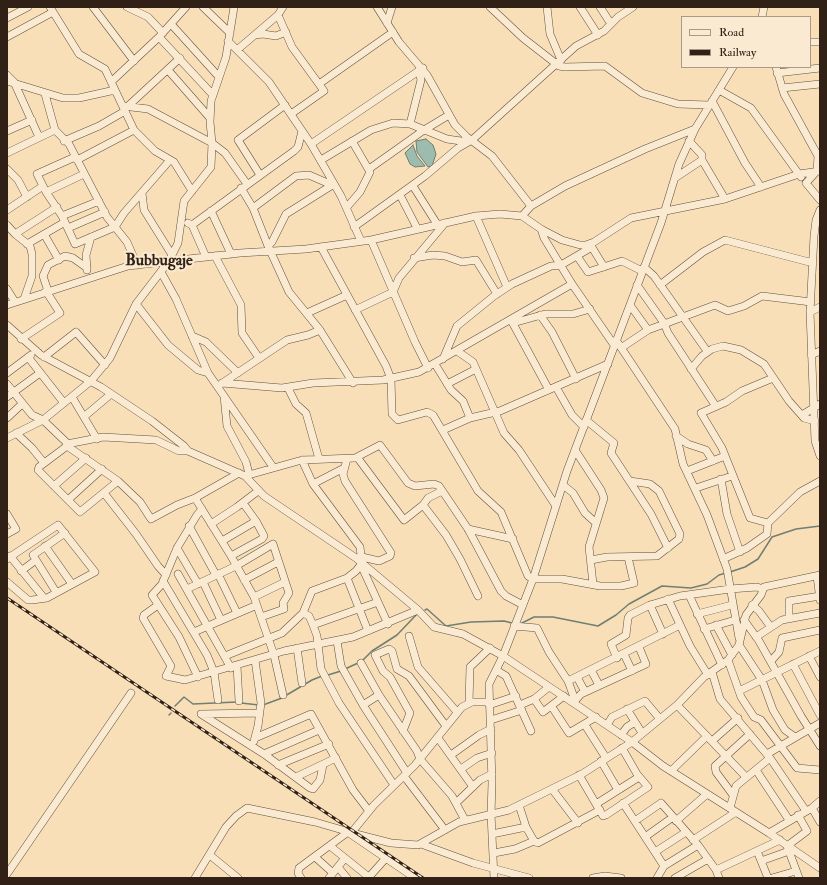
<!DOCTYPE html>
<style>
body{margin:0}
#map{position:relative;width:827px;height:885px;overflow:hidden;background:#f8dfb8;font-family:"IM FELL Double Pica",serif}
canvas{display:block}
.frame{position:absolute;inset:0;border:8px solid #302016;pointer-events:none}
.legend{position:absolute;left:681px;top:16px;width:130px;height:52px;box-sizing:border-box;background:#faead1;border:1px solid #a99986;margin:0;padding:5px 7px;list-style:none;font-size:12px;color:#302016}
.legend li{display:flex;align-items:center;gap:8px;height:20px}
.legend b{width:20px;border:1px solid #a99986}
</style>
<div id="map">
<canvas width="827" height="885"></canvas>
<div class="frame"></div>
<ul class="legend">
<li><b style="height:5px;background:#faead1"></b>Road</li>
<li><b style="height:5px;background:#302016"></b>Railway</li>
</ul>
</div>
<script>
const c = document.querySelector('canvas').getContext('2d');
c.lineJoin = 'round';
function fillPath(path, color) {
  c.fillStyle = color;
  c.fill(path, 'evenodd');
}
function poly(rows) {
  const path = new Path2D();
  for (const r of rows) {
    path.moveTo(r[0], r[1]);
    for (let i = 2; i < r.length; i += 2) path.lineTo(r[i], r[i + 1]);
  }
  return path;
}
function trace(path, color, width, dash) {
  c.strokeStyle = color;
  c.lineWidth = width;
  c.lineCap = dash ? 'butt' : 'round';
  c.setLineDash(dash || []);
  c.stroke(path);
}
function drawText(font, color, halo, rows, align = 'center') {
  c.font = font + ' "IM FELL Double Pica",serif';
  c.lineWidth = 4;
  c.setLineDash([]);
  c.textBaseline = 'middle';
  c.strokeStyle = halo;
  c.fillStyle = color;
  for (const [text, x, y, turn = 0] of rows) {
    c.save();
    c.translate(x, y);
    c.rotate((+turn || 0) * Math.PI / 180);
    c.textAlign = isNaN(turn) ? turn : align;
    if (halo) c.strokeText(text, 0, 0);
    c.fillText(text, 0, 0);
    c.restore();
  }
}
const water = poly([
 [426,139,433,145,436,154,432,166,428,167,417,152,416,141,426,139],
 [413,145,417,156,425,166,415,167,410,164,405,153,413,145]
]);
fillPath(water, '#9dbcb0');
trace(water, '#717e72', 1);
trace(poly([
 [730,572,745,567,758,559,772,537,796,529,820,526],
 [425,610,427,609,446,626,471,622,504,621,512,623],
 [520,624,534,617,553,617,598,626,616,615,629,604,662,586,691,588,707,584,719,575,726,573],
 [363,660,372,651,397,635,417,614],
 [345,669,358,663],
 [328,675,341,671],
 [285,696,312,680,322,676],
 [241,703,259,705],
 [263,705,282,698],
 [175,706,184,697,193,704,237,702],
 [169,715,171,713]
]), '#717e72', 1.5);
const minor = poly([
 [50,7,79,54,105,69,134,130,155,151,174,162,192,191],
 [93,7,134,61],
 [127,7,148,17,163,33],
 [203,7,230,33],
 [377,7,399,42,427,75,455,125,467,137,492,156,531,206],
 [490,7,523,38,559,66,565,67,605,66,642,93,678,104,709,105],
 [547,7,550,34,561,60],
 [580,7,598,35],
 [600,7,611,24],
 [278,15,292,47,324,91,291,114],
 [762,17,764,7],
 [7,18,28,7],
 [387,23,392,7],
 [171,24,219,77],
 [255,35,263,34,276,36,286,32],
 [7,37,53,12],
 [159,37,213,95],
 [228,41,269,82,311,144,341,196,361,241],
 [810,42,820,42],
 [237,50,278,15,283,7],
 [776,67,784,94,818,156,817,171,806,183,820,200],
 [168,70,210,118],
 [777,73,820,68],
 [7,75,14,82,39,137],
 [7,81,63,98,79,98,115,90],
 [111,82,159,37,186,7],
 [319,84,393,32],
 [782,88,820,84],
 [719,90,751,108,801,177],
 [45,94,55,130,69,144,107,217,127,242,137,265],
 [712,101,745,163,761,187],
 [123,106,148,109,212,143,225,153,247,184],
 [127,107,180,58],
 [410,124,421,80,419,70],
 [7,131,32,120],
 [64,141,99,126,125,111],
 [689,141,702,155,702,160,725,199],
 [311,144,423,68],
 [7,153,55,130],
 [75,157,37,174,46,192,62,216,75,244,115,227,124,213,170,160],
 [77,160,134,130],
 [321,160,371,130,393,123,410,124,447,139,468,142],
 [7,169,18,180,27,197],
 [369,169,424,130,449,115],
 [260,175,238,140,285,105],
 [675,178,702,160],
 [413,186,437,224],
 [241,188,253,208,268,246,289,292,320,330,353,383],
 [46,192,84,174],
 [142,193,144,210,172,255],
 [400,195,417,228],
 [347,207,360,192,370,172,352,141],
 [253,208,296,176,309,175,332,185],
 [7,210,43,186],
 [820,210,816,220,814,236,810,312,815,441,820,456],
 [211,211,231,254],
 [62,216,99,201],
 [476,216,507,287],
 [522,216,531,206,565,186,645,149,695,129],
 [188,223,192,225,206,257],
 [7,225,15,234,30,246,32,254,32,276,24,299],
 [192,225,294,151,298,147,302,131],
 [354,227,425,176,458,148,472,140,576,46,604,31,618,17,633,7],
 [68,228,105,212],
 [541,229,544,238,572,284,614,345],
 [15,234,57,207],
 [44,234,59,260],
 [371,240,415,342,428,368],
 [27,244,65,222],
 [590,244,604,267],
 [268,246,272,242,286,214,334,184],
 [321,247,386,366,391,379,392,414,398,420,427,412,433,415,478,491,501,512,528,576,533,579,562,579,600,586,621,586,634,583,628,557],
 [215,256,241,305,242,333,259,358],
 [577,256,588,272,622,261,642,271],
 [414,258,433,255,445,256,462,262,476,260,497,294],
 [644,267,654,276,707,351],
 [87,270,86,255,91,237],
 [161,272,176,299,208,373,273,467],
 [637,285,664,323,668,333,715,405],
 [660,285,703,252,725,240,813,263],
 [7,289,15,302],
 [48,291,43,276,48,265,65,256,73,258,87,268],
 [136,304,168,345,198,370,208,373],
 [7,305,128,266,240,253,306,249,371,240,476,216,500,214,522,216,541,229,562,240,580,245,586,245,594,242,631,218,725,199,799,174,820,171],
 [630,305,648,330],
 [355,310,393,292,399,278,445,223],
 [810,312,820,307],
 [307,313,347,295],
 [540,315,552,332,576,379],
 [511,320,549,390],
 [513,323,545,314,573,314,590,309],
 [7,325,41,355,101,387,152,421,184,446,188,451,245,476,264,496,356,558,418,610,434,627,463,634,503,656,632,742,663,766,769,833,820,868],
 [192,336,206,342,238,373],
 [21,339,60,313,46,291],
 [616,340,675,429,683,464,707,515,727,569,739,638],
 [621,348,648,330,715,305,728,311,744,306,762,296,811,302],
 [457,351,473,362,504,433,519,450,556,506],
 [811,355,820,351],
 [28,357,64,403],
 [44,357,76,332,105,365],
 [443,359,457,326,494,296,512,284,551,266,561,265,592,247],
 [435,364,451,390,463,401,470,418],
 [691,369,702,356,712,349,723,346,741,350,764,364,789,401,804,418,815,421],
 [7,373,31,355],
 [222,383,282,388,313,383,383,380,419,372,572,284],
 [7,384,32,415,43,420,66,442,67,446,118,481,140,502,151,519,177,505,195,498,239,473],
 [221,384,287,340,308,335,320,330],
 [447,384,476,369],
 [556,387,572,415,584,427],
 [288,388,296,404,306,413,319,459],
 [224,396,227,426,246,462,249,474],
 [7,397,40,373],
 [72,397,97,439],
 [802,415,820,404],
 [85,416,111,394],
 [7,418,22,404],
 [586,420,614,443,611,453,651,514,668,548],
 [443,430,470,418,500,411,608,364],
 [16,433,32,448,44,463],
 [676,436,688,444,706,450,713,461],
 [7,438,43,420,91,381,110,358,136,304,169,261,178,243,184,201,211,167,212,143,210,122,211,101,226,57,234,7],
 [67,444,103,437,156,440,179,451,188,451],
 [67,446,39,467,38,470,80,512,118,481],
 [575,450,601,490,604,498,589,547,593,584],
 [357,457,404,520,423,505,428,498,442,491],
 [347,459,343,474,345,481,391,553,390,556,379,561,362,557],
 [687,471,725,456],
 [245,476,302,460,355,458,380,445,408,483,415,486,434,484,439,486,468,529,501,591,506,596,523,605],
 [721,479,727,514,740,552],
 [313,484,344,468],
 [563,485,573,493,585,513,596,523],
 [54,486,86,458],
 [696,488,732,476],
 [104,493,136,534,158,566,166,575],
 [195,498,231,556,254,597,274,655,283,695],
 [68,500,102,469],
 [423,505,446,535,460,559,478,596],
 [7,514,16,529,7,534],
 [768,523,750,518,722,448,701,413,726,402,742,391,773,378],
 [211,524,237,507,258,491],
 [189,526,216,575],
 [468,529,513,539],
 [222,541,256,521],
 [45,546,72,584],
 [177,548,198,584],
 [10,556,44,598],
 [231,556,262,539,264,536,256,521,243,503],
 [7,559,58,525,95,572,47,598,32,600,28,600,7,582],
 [723,559,747,548,767,534,768,523,800,492,820,481],
 [591,560,607,557,657,556,679,539,680,534,659,491,650,484,630,481],
 [361,565,388,624],
 [21,571,36,560],
 [178,574,231,668],
 [218,574,237,613],
 [817,576,820,600],
 [347,578,368,631],
 [244,580,278,562],
 [163,581,207,655,214,672,218,700],
 [203,582,221,620],
 [187,589,236,566,273,544,289,593,283,603,284,609,261,617],
 [56,592,33,555,65,533],
 [689,595,722,665],
 [254,597,285,582],
 [668,599,690,646,708,675],
 [158,605,144,615,143,618,171,666,166,676,185,680,284,651,353,637,418,610],
 [650,605,663,634],
 [752,605,759,611,770,626],
 [303,613,309,616,313,625,317,636,321,669,339,703,394,785],
 [697,614,732,605],
 [789,618,789,601,820,596],
 [744,620,759,641,801,716,820,746],
 [313,625,378,602],
 [716,625,732,655],
 [514,626,537,628,549,652,568,681,575,700],
 [704,629,735,620],
 [194,632,257,605],
 [409,636,418,667,457,712],
 [756,637,782,620,820,613],
 [337,641,341,666,363,705,407,773],
 [739,645,762,680,773,710,785,730,795,737],
 [297,648,302,683],
 [624,654,632,671],
 [225,656,282,633,303,613,312,591,347,578,356,571,362,563,360,547,313,484,302,460],
 [809,656,820,677],
 [617,658,611,644,626,635,628,618,630,615,650,605,680,596,730,589,757,587,763,589],
 [728,660,741,697,754,717,761,720,797,768,820,770],
 [771,661,779,652,782,638,820,630],
 [361,663,379,695,417,751,420,759,452,796,465,820],
 [793,664,820,715],
 [237,666,239,701],
 [496,670,506,676,531,731],
 [591,670,599,685],
 [712,672,720,699,770,758,806,811],
 [198,677,179,637,152,595,162,584,177,548,197,515,202,509],
 [577,677,585,692],
 [568,681,680,625],
 [739,691,820,651],
 [534,699,543,712,564,696],
 [574,702,581,694,646,664,639,647],
 [469,703,470,667,490,648],
 [363,705,379,695],
 [489,705,516,696],
 [520,705,534,699,549,687],
 [677,705,746,777],
 [552,707,569,733,596,717],
 [627,709,642,733],
 [260,713,201,714,264,754,310,788,313,789,320,780,323,765],
 [491,720,522,710],
 [585,725,606,758],
 [607,725,612,717,645,701,660,719],
 [403,731,410,713,390,677,383,671,375,655,389,649,392,651,397,669,409,676,446,726],
 [621,735,627,727,635,722],
 [255,738,311,714,353,790,369,811],
 [438,738,473,787],
 [254,741,258,726,261,703,255,660],
 [712,741,738,718],
 [264,754,319,730],
 [767,754,820,723],
 [451,755,479,735,491,729],
 [601,761,618,790],
 [278,765,329,744],
 [461,769,477,758,492,753],
 [756,770,789,820],
 [671,771,707,736],
 [579,775,603,816,606,815,648,787,637,774,622,748],
 [404,776,445,830],
 [296,777,336,758],
 [552,789,578,823],
 [733,795,716,772,715,766,750,734],
 [456,803,480,780,492,774],
 [623,803,664,866],
 [596,804,639,777],
 [519,805,526,827,534,841],
 [730,808,736,786,770,758],
 [812,808,820,822],
 [798,815,807,831,787,846,799,878],
 [635,821,661,803,698,845,716,870,719,878],
 [676,821,707,794],
 [352,832,374,805,415,765,462,707,472,702,488,702],
 [769,833,812,808,820,801],
 [492,834,526,827],
 [645,837,673,817],
 [693,840,736,812],
 [421,844,473,863,529,878],
 [330,846,370,878],
 [757,851,768,878],
 [655,852,686,832],
 [494,853,515,849,534,841,538,843,600,810],
 [211,856,238,878],
 [315,857,333,873],
 [761,861,789,851],
 [338,867,347,878],
 [716,870,780,840],
 [7,874,131,693],
 [369,877,386,858],
 [195,878,226,827,236,816,247,808,315,822,346,831,415,878],
 [301,878,298,873,299,868,348,832,391,843,418,845,459,822,509,810,582,774,632,742,677,705,704,677,728,660,739,645,746,615,761,595,764,587,820,575],
 [329,878,345,858],
 [494,878,491,814,492,783,489,684,503,656,533,579,567,471,661,223,679,164,695,129,733,67],
 [593,878,605,876,621,878],
 [657,878,664,866,698,845],
 [675,878,708,859],
 [772,878,796,871]
]);
trace(minor, '#62503e', 8);
trace(minor, '#faead1', 7);
const rail = poly([
 [7,598,423,878]
]);
trace(rail, '#302016', 3);
trace(rail, '#faead1', 1.5, [4.5]);
drawText('bold 16px', '#302016', '#faead1', [
 ["Bubbugaje",159,262]
]);
</script>
